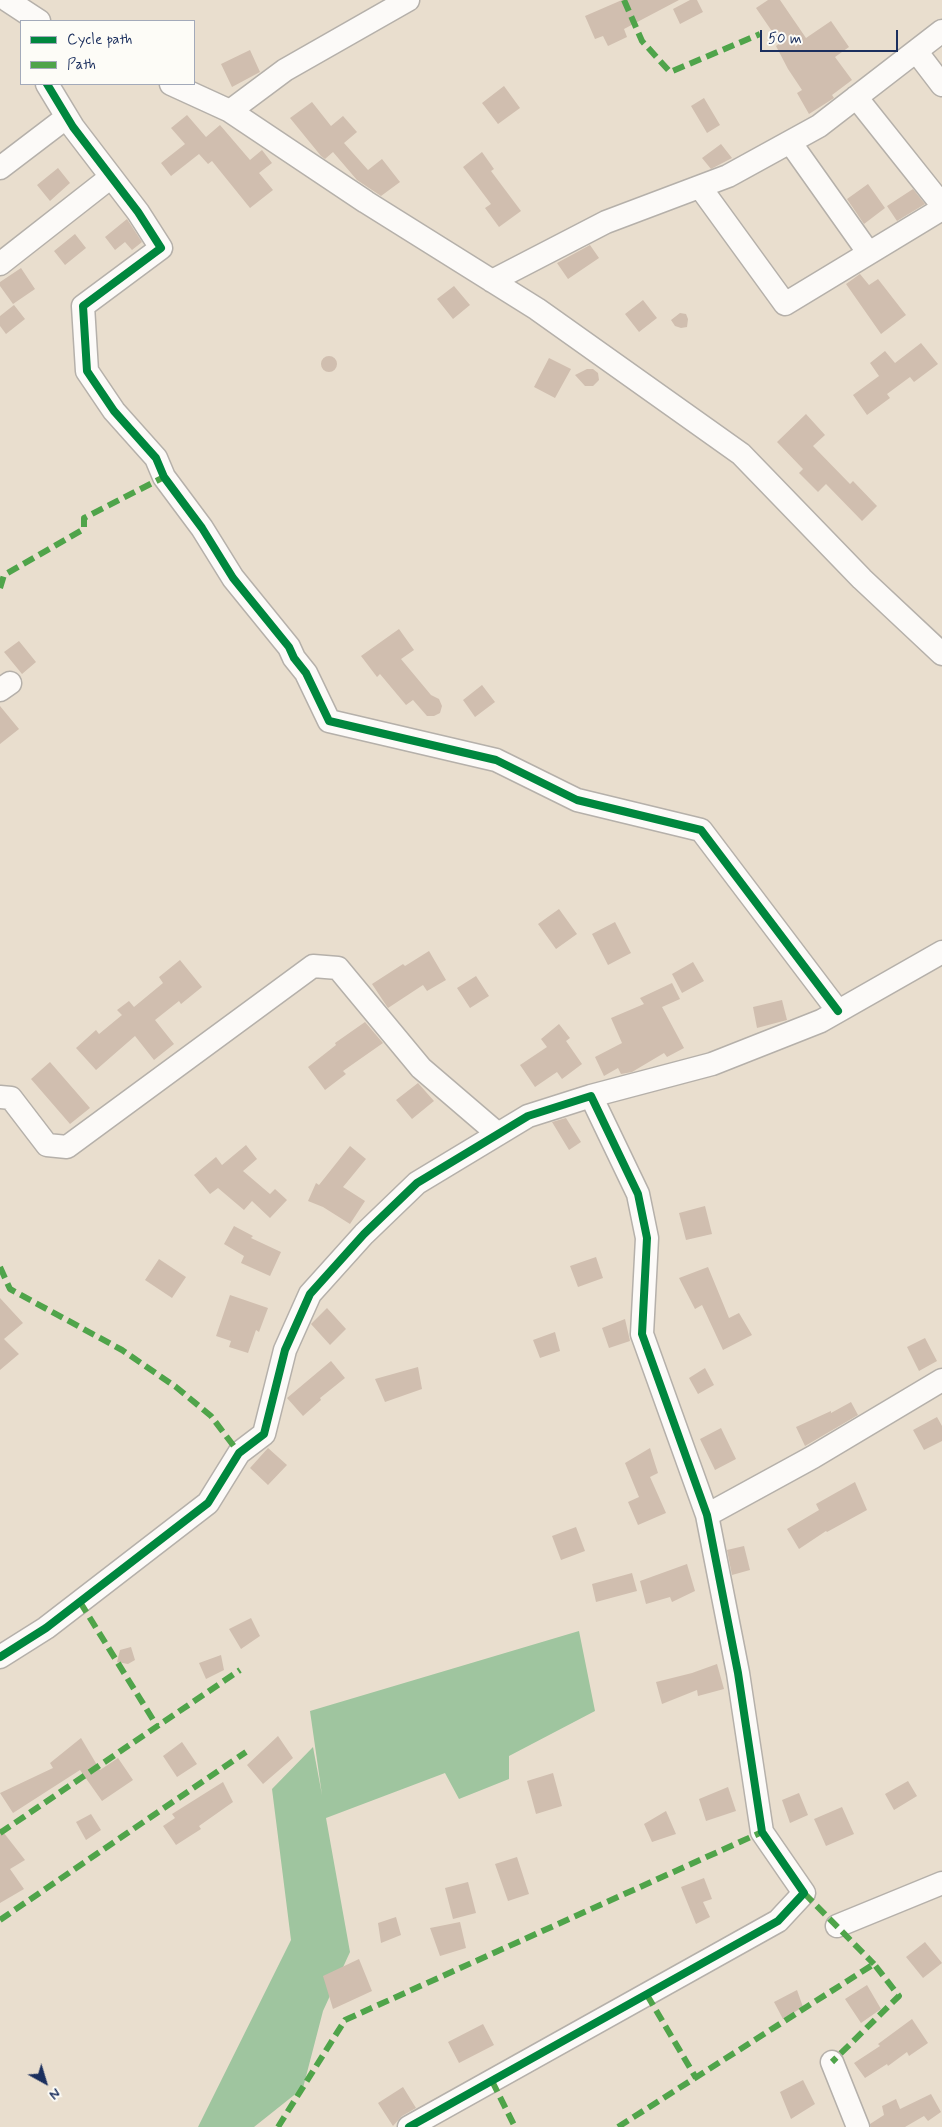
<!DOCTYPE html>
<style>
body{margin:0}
#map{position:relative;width:942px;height:2127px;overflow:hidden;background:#e9dece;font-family:Mynerve,sans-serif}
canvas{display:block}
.legend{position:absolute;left:20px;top:20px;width:175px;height:65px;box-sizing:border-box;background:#fdfcf7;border:1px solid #a3aaba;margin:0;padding:6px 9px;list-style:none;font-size:15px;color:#1b2f5e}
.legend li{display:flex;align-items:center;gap:10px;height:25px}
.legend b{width:25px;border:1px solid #a3aaba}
.north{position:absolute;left:20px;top:2057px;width:50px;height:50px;-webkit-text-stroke:4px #fdfcf7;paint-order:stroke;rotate:141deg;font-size:14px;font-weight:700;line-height:20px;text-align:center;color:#1b2f5e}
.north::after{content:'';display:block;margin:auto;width:18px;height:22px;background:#1b2f5e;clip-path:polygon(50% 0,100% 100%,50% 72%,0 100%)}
.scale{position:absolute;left:760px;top:30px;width:138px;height:22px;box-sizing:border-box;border:2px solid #1b2f5e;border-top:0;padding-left:6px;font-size:15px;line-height:18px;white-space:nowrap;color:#1b2f5e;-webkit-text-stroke:4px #fdfcf7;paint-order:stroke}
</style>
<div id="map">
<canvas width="942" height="2127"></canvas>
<ul class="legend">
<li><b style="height:6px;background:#00873e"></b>Cycle path</li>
<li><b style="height:6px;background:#4fa44a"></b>Path</li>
</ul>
<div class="north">N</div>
<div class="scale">50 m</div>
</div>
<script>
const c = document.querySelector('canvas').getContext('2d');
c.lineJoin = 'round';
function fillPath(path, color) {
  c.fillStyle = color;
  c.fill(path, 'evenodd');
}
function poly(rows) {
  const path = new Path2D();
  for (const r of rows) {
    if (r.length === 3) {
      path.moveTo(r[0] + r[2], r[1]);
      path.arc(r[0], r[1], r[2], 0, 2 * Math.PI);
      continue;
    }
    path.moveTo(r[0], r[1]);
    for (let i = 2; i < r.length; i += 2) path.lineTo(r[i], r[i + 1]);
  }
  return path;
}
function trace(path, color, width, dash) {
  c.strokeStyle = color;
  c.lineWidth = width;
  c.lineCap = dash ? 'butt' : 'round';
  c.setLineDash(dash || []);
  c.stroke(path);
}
fillPath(poly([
 [579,1631,595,1711,509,1756,509,1779,459,1799,445,1773,326,1818,350,1952,323,2011,303,2088,254,2127,198,2127,291,1940,272,1789,313,1747,322,1795,310,1711]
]), '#9fc59f');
fillPath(poly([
 [622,0,679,0,624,29,627,37,608,46,603,36,595,39,585,16],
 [690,0,697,0,703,12,680,24,673,9],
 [768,0,780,0,806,38,831,21,849,47,835,57,852,80,832,95,834,98,809,114,797,93,802,90,788,69,776,46,780,43,756,8],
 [250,50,260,72,232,87,221,64],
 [504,86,520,108,498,124,482,103],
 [704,98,720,125,707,133,691,106],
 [312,102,331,126,343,116,357,132,344,143,368,170,382,159,400,182,381,196,357,180,333,152,325,159,321,156,290,118],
 [187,115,206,137,220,125,250,160,262,150,272,163,259,173,273,190,250,208,212,161,208,164,199,154,171,176,161,163,185,144,171,128],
 [721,144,732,158,711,169,702,158],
 [482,152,494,169,491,171,521,211,499,227,485,208,491,204,463,167],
 [58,168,70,183,50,201,37,185],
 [868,184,885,208,864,224,847,199],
 [913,189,925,204,897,221,887,206],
 [127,219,142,242,132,250,125,242,115,250,105,237],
 [75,234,86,248,65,265,54,251],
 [590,245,599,258,568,279,557,263],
 [21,268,35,289,13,304,0,286,0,282],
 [860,274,869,285,878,279,906,315,881,334,846,284],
 [454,286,470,305,453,319,437,299],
 [643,300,657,318,639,332,625,314],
 [14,305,25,319,6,334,0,326,0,316],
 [680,313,686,314,688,319,687,327,681,328,675,326,671,320],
 [921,343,938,364,914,382,910,377,887,394,890,398,867,415,853,395,879,376,870,363,885,351,895,363],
 [329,364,8],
 [549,358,571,369,555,398,534,387],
 [587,369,593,369,598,373,599,380,593,386,585,386,575,375],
 [806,414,825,435,813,446,850,484,853,481,877,506,862,521,826,484,818,492,799,473,803,469,777,442],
 [399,629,414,650,401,659,431,695,439,699,442,706,440,713,434,716,427,716,413,700,406,705,380,674,377,677,361,656],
 [19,641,36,662,22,674,4,652],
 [482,685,495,702,475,717,463,700],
 [0,706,19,729,0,744],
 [559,909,577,934,556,949,538,924],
 [615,922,631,953,608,965,592,934],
 [429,951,446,980,427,991,423,985,388,1008,372,984,403,964,405,966],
 [180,960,202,987,181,1004,179,1001,155,1020,174,1044,154,1060,135,1036,96,1070,76,1048,96,1030,99,1034,122,1015,117,1010,129,1001,134,1007,163,983,159,977],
 [693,962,704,981,682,993,672,974],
 [476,976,489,996,470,1008,457,988],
 [672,983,680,999,662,1007,684,1048,667,1057,664,1053,632,1072,621,1074,618,1068,604,1076,595,1057,622,1043,611,1018,644,1004,640,998],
 [782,1000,787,1020,757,1028,753,1007],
 [365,1022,383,1043,343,1071,346,1074,325,1090,308,1067,336,1045,335,1043],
 [559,1024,570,1038,566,1041,582,1064,562,1079,557,1072,535,1087,520,1065,547,1047,541,1039],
 [50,1062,90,1108,70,1124,31,1079],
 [418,1083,434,1101,412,1119,396,1100],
 [566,1118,581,1142,569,1150,552,1122],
 [246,1145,257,1159,243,1171,270,1194,275,1189,287,1200,270,1218,252,1201,244,1210,218,1188,210,1194,194,1175,216,1157,222,1165],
 [350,1146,366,1159,343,1187,365,1201,350,1224,323,1207,308,1201,316,1183,319,1185],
 [705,1206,712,1234,686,1240,679,1213],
 [234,1226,253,1236,251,1238,281,1252,270,1276,241,1263,244,1256,224,1244],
 [596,1257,603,1278,578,1287,570,1266],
 [159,1259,186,1277,172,1298,145,1280],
 [708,1267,729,1318,739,1313,752,1335,723,1350,702,1305,695,1309,679,1278],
 [230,1295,268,1308,259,1332,256,1330,248,1353,229,1347,231,1341,216,1336],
 [0,1298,23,1323,4,1339,19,1354,0,1370],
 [327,1308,346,1329,330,1345,311,1324],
 [625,1319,630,1341,609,1348,602,1328],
 [555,1332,560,1351,540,1358,533,1340],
 [925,1338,937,1361,919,1371,907,1347],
 [331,1361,345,1378,320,1398,321,1400,303,1416,287,1398],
 [418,1367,422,1389,385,1402,375,1379],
 [705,1368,714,1385,698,1394,689,1378],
 [851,1402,858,1415,805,1446,796,1427,831,1411,831,1413],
 [937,1417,942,1426,942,1441,924,1450,913,1430],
 [721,1428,736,1459,715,1470,700,1439],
 [268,1448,287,1465,268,1485,250,1468],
 [650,1448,658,1473,650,1477,666,1513,638,1525,628,1502,639,1497,625,1463],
 [855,1482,867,1510,827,1532,826,1531,799,1549,787,1529,819,1510,816,1504],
 [576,1527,585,1551,561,1560,552,1536],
 [744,1546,750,1570,732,1575,727,1550],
 [687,1564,695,1591,672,1602,670,1597,646,1604,640,1581],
 [632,1573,637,1591,596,1602,592,1584],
 [251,1618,260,1636,241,1649,229,1629],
 [131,1647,135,1660,128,1664,117,1662,120,1650],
 [221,1655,224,1670,206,1679,199,1663],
 [717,1664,724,1689,698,1696,697,1690,662,1704,656,1682,692,1673],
 [278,1736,293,1758,263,1784,247,1765],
 [81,1738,100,1770,118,1758,133,1780,102,1801,80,1770,13,1813,0,1793,53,1768,50,1763],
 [182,1742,197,1764,177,1777,163,1756],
 [553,1773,562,1806,536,1814,527,1781],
 [908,1781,917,1796,894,1810,885,1794],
 [223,1782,233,1802,199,1826,201,1829,176,1845,163,1826,175,1818,172,1814],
 [728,1787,736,1811,706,1821,699,1799],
 [799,1793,808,1815,790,1823,782,1800],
 [842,1807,854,1834,826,1846,814,1819],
 [666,1811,676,1834,652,1842,644,1824],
 [91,1814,101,1830,86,1840,76,1822],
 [0,1828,25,1860,10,1869,24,1889,0,1903],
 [517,1857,529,1894,508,1901,495,1864],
 [704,1878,712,1899,703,1902,710,1917,696,1924,681,1887],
 [468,1882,476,1913,453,1919,445,1888],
 [396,1917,401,1935,381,1943,378,1923],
 [460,1922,466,1948,440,1956,430,1928],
 [925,1942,942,1963,923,1978,906,1957],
 [359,1959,372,1991,333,2009,323,1976],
 [867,1985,881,2009,861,2023,845,1999],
 [797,1990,803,2007,783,2019,774,2002],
 [912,2019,928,2043,909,2056,907,2052,888,2066,887,2064,865,2078,854,2063,880,2046,878,2044],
 [483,2024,494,2045,459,2063,448,2042],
 [803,2080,815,2104,791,2119,780,2092],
 [403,2087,416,2108,402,2116,393,2126,378,2103],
 [931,2094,941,2112,928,2121,924,2116,905,2127,871,2127,870,2124,884,2115,882,2106,896,2099,900,2109]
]), '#d0beaf');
const minor = poly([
 [7,0,39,21],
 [916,51,942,85],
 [47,84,73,127,138,212,161,248,83,306,87,371,114,411,156,458,164,477,202,528,233,578,289,647,294,658,306,673,329,721,496,760,577,800,701,830,838,1011],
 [171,84,230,111,366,202,537,309,741,454,862,579,942,654],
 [856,97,942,205],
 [230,111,285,70,408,0],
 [790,142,868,252],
 [0,168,67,117],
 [700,187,785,304,942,209],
 [0,264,111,177],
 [492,281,606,222,728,176,819,126,942,31],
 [0,690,10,683],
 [591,1096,712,1064,821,1021,942,952],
 [0,1097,11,1098,47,1145,67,1147,313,966,338,968,421,1068,498,1134],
 [707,1515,813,1457,942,1380],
 [0,1657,46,1628,208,1503,239,1453,264,1434,285,1350,310,1294,364,1234,417,1183,528,1116,591,1096,638,1194,647,1238,642,1334,707,1515,738,1673,762,1832,804,1893,778,1921,409,2127],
 [837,1926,942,1883],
 [832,2062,858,2127]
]);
trace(minor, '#b5b0aa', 25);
trace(minor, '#fcfaf8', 22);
trace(poly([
 [624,0,642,41,670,72,760,34],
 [0,588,4,575,84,529,84,518,164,477],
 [0,1267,10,1289,122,1350,176,1387,211,1416,239,1453],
 [80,1602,157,1726],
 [0,1833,240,1670],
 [804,1893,874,1964],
 [0,1920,246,1752],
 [647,1995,696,2078],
 [492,2081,515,2127],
 [278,2127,345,2020,762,1832],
 [618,2127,874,1964,899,1996,832,2062]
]), '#4fa44a', 6, [12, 6]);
trace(poly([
 [47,84,73,127,138,212,161,248,83,306,87,371,114,411,156,458,164,477,202,528,233,578,289,647,294,658,306,673,329,721,496,760,577,800,701,830,838,1011],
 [0,1657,46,1628,208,1503,239,1453,264,1434,285,1350,310,1294,364,1234,417,1183,528,1116,591,1096,638,1194,647,1238,642,1334,707,1515,738,1673,762,1832,804,1893,778,1921,409,2127]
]), '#00873e', 8);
</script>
